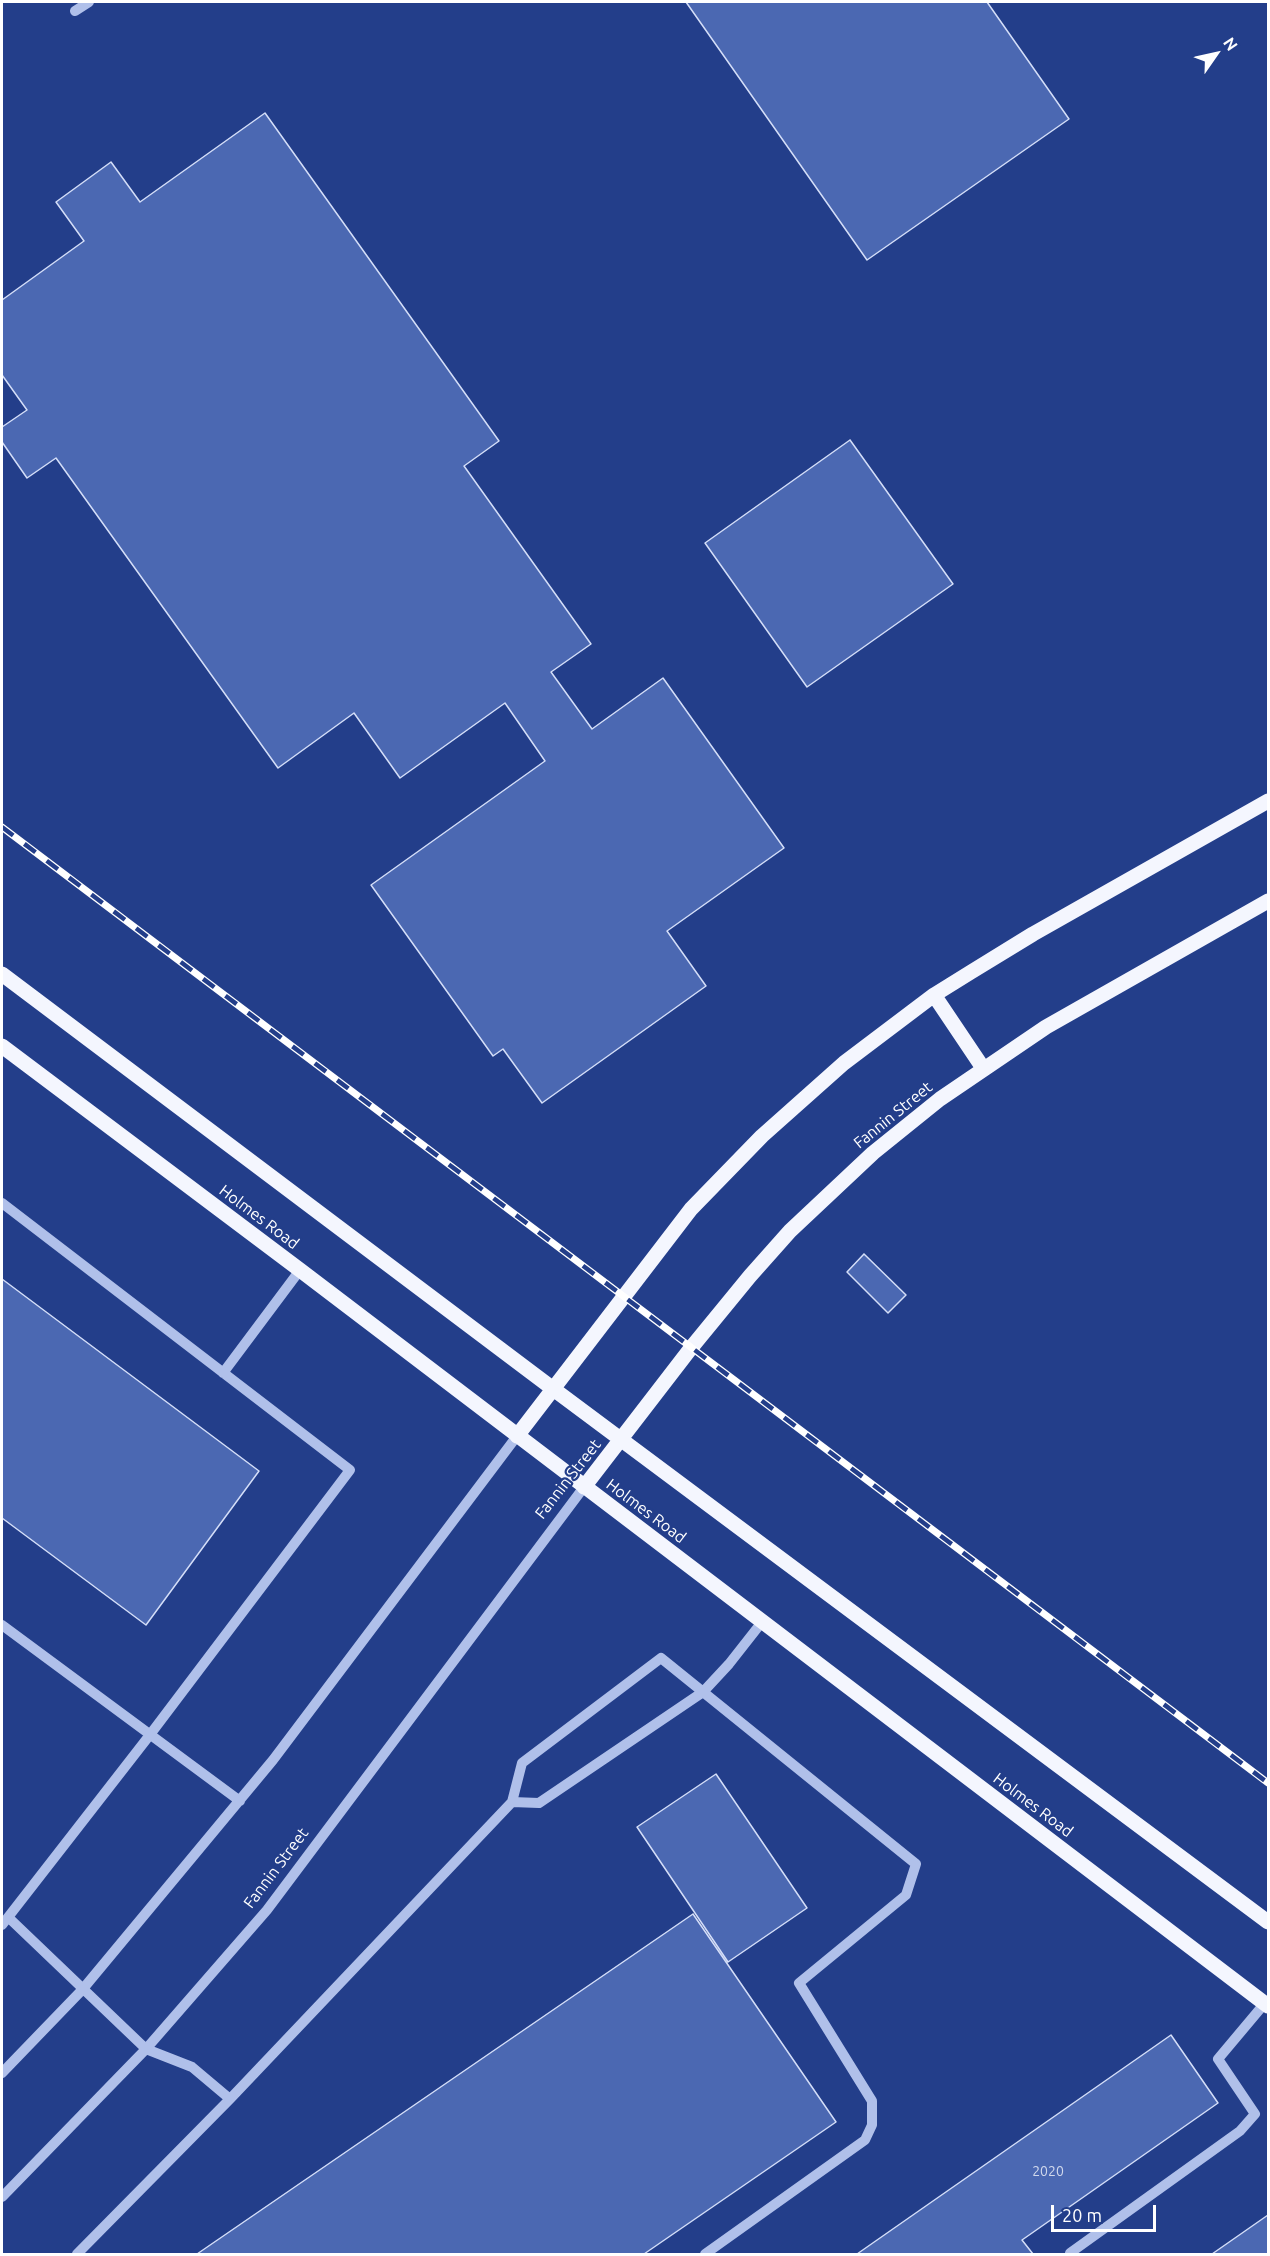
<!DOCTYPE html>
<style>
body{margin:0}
#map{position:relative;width:1270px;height:2256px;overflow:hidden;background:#233e8a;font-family:Ubuntu,sans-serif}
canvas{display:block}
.frame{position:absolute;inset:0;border:3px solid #fff;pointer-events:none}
.north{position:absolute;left:1186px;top:24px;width:60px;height:60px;-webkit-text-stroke:4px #233e8a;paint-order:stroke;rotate:56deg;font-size:16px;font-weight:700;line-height:24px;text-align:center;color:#fff}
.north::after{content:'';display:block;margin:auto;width:21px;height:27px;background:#fff;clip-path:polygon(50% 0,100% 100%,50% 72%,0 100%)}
.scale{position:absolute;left:1051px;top:2205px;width:105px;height:27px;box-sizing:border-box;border:3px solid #fff;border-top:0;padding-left:8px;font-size:18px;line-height:21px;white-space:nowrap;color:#fff;-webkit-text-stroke:4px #233e8a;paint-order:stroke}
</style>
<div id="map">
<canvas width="1270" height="2256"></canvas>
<div class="frame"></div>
<div class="north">N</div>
<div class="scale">20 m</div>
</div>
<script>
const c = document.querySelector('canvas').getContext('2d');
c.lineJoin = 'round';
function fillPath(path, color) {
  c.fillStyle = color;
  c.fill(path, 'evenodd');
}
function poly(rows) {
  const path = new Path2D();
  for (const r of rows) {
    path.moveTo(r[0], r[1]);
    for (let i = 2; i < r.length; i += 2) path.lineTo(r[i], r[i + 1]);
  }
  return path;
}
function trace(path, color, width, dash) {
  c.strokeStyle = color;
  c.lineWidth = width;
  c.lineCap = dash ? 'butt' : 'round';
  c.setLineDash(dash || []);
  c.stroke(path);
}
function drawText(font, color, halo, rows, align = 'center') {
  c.font = font + ' Ubuntu,sans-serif';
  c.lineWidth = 4.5;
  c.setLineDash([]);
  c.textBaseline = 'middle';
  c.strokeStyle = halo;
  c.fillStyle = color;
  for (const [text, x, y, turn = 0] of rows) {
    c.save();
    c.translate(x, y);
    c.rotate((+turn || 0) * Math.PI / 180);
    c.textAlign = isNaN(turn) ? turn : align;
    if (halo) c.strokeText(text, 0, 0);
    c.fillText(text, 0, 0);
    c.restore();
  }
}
const building = poly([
 [686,2,987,2,1069,119,867,260,686,2],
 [265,113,499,441,464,466,591,644,551,672,592,729,663,678,784,848,667,931,706,986,542,1103,503,1049,493,1056,371,885,545,761,505,703,400,778,354,713,278,768,56,458,27,478,2,442,2,427,27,410,2,375,2,300,84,241,56,202,111,162,140,202,265,113],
 [850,440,953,584,807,687,705,543,850,440],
 [864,1254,906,1295,888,1313,847,1272,864,1254],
 [2,1279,259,1471,146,1625,2,1518,2,1279],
 [716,1774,807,1908,728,1962,637,1827,716,1774],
 [693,1914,836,2122,644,2254,197,2254,693,1914],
 [1171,2035,1218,2103,1022,2240,1033,2254,857,2254,1171,2035],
 [1268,2215,1268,2254,1212,2254,1268,2215]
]);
fillPath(building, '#4b68b2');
trace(building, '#d4def8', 1.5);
trace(poly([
 [75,11,89,2],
 [2,1203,350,1470,149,1736,2,1925],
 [223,1373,300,1270],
 [2,1625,240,1801],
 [512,1802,539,1803,703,1692,729,1664,762,1622],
 [9,1918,146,2049,192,2067,230,2099],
 [2,2073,82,1990,273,1760,517,1436],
 [2,2197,146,2049,267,1910,584,1487],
 [1070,2253,1240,2131,1255,2114,1218,2059,1265,2003],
 [77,2254,230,2099,512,1802,522,1763,661,1658,916,1864,906,1895,799,1983,872,2101,872,2125,865,2140,705,2254]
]), '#b0c0ea', 10);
trace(poly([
 [2,974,552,1388,1268,1922],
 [934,995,983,1068],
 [2,1046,300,1270,1268,2006],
 [517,1436,691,1209,762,1136,844,1063,934,995,971,972,1033,934,1268,801],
 [584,1487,691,1348,750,1276,790,1231,873,1153,940,1099,1046,1027,1268,901]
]), '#f4f6fe', 15);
const rail = poly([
 [2,827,1268,1783]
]);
trace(rail, '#fff', 7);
trace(rail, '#233e8a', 4.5, [14]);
drawText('14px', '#d2d9ec', null, [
 ["2020",1048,2171]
]);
drawText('16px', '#fff', '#233e8a', [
 ["Fannin Street",893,1115,-39],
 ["Holmes Road",259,1217,37],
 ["Fannin Street",568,1479,-52],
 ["Holmes Road",646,1511,37],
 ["Holmes Road",1033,1805,37],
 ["Fannin Street",276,1868,-53]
]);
</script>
